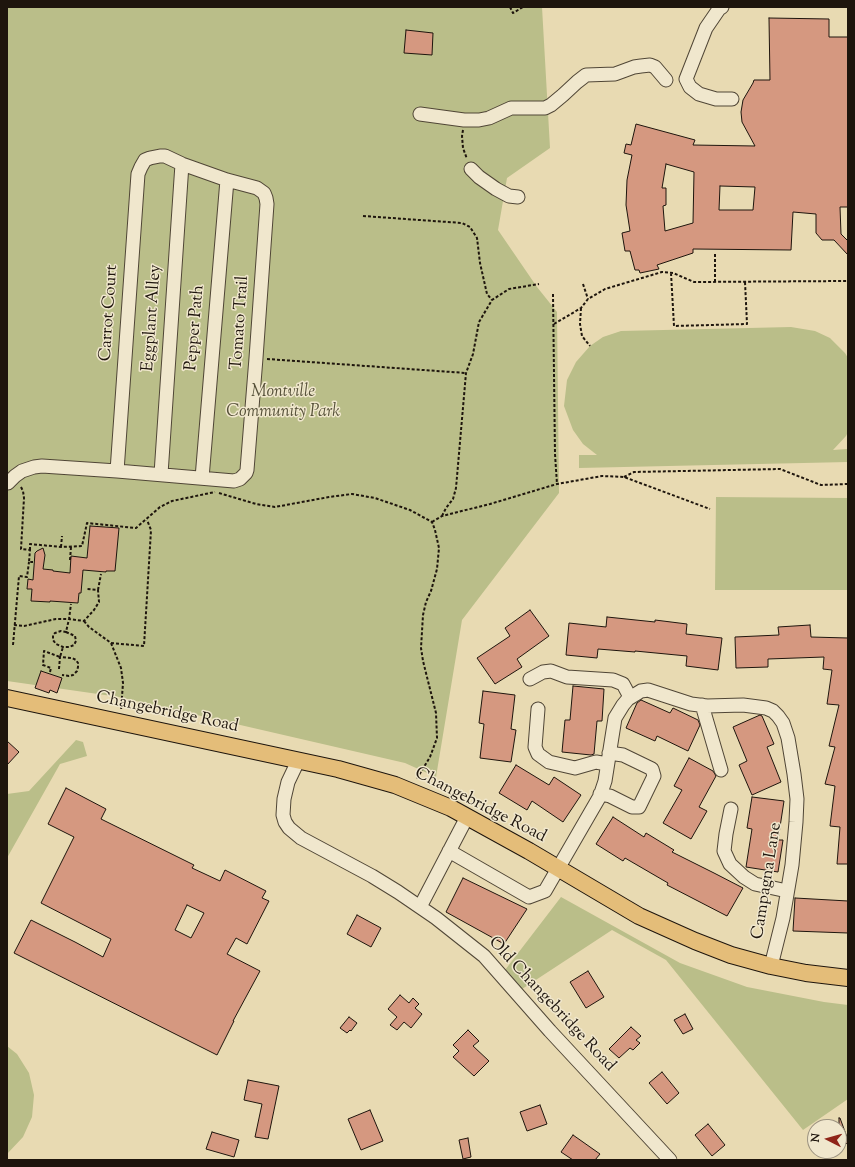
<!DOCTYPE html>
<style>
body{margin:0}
#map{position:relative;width:855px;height:1167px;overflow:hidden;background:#e8dab2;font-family:"Sorts Mill Goudy",serif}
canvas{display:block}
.frame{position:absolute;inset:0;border:8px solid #1e150d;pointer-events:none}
.north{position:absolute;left:807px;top:1119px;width:40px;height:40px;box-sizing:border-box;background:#f0e7cd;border:1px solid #9c9380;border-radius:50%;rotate:276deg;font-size:11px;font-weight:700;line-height:16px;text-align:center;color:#1e150d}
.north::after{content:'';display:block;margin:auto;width:14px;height:18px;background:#8f2418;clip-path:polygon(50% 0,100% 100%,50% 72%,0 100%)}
</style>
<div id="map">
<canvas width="855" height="1167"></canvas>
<div class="frame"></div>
<div class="north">N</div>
</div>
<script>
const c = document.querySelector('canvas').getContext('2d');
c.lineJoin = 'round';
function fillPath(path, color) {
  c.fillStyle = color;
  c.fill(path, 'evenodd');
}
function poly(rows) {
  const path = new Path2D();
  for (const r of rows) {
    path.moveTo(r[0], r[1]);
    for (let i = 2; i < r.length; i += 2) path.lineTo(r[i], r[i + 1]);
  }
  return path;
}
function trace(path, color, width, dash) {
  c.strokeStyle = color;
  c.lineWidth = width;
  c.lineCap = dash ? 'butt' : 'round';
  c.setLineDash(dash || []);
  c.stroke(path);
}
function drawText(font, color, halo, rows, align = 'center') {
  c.font = font + ' "Sorts Mill Goudy",serif';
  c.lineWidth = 3;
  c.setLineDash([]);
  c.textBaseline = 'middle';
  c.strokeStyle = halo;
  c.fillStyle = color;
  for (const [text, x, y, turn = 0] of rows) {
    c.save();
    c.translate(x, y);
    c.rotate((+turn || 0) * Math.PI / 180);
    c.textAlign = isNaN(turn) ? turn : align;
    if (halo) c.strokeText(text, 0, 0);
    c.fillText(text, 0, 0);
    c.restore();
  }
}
fillPath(poly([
 [7,7,542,7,550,148,507,178,498,230,537,287,557,312,559,493,462,620,436,777,405,763,119,697,7,681],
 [791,327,815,331,830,338,845,353,848,358,848,432,846,436,833,450,847,449,848,462,579,468,579,455,597,455,583,444,573,430,564,406,567,380,576,362,590,346,603,337,621,331],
 [716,497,848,498,848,590,715,590],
 [76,740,83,742,87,756,60,764,7,858,7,794,29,791],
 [561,897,680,963,747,987,824,1002,848,1005,848,1099,803,1130,666,960,612,930,519,991,502,974],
 [7,1046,17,1054,29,1073,34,1095,32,1117,23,1137,7,1154]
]), '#babe89');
const building = poly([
 [769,18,829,19,829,37,848,37,848,207,840,207,841,234,848,241,848,255,834,240,822,240,816,233,816,214,793,212,791,250,693,249,693,253,657,265,659,269,640,273,639,270,635,270,630,251,625,251,622,233,630,231,626,205,627,180,632,155,624,153,626,144,631,145,636,124,695,140,693,145,755,146,742,122,741,112,743,100,753,83,754,80,770,80,769,18],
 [666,164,694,172,693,223,665,231,663,206,666,205,666,188,662,188,666,164],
 [720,186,755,187,753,210,719,210,720,186],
 [406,30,433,33,432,55,404,53,406,30],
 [90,526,119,528,115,571,106,571,106,572,83,570,81,593,79,593,78,603,50,601,50,602,31,601,32,589,27,589,28,579,33,580,35,553,37,551,43,548,45,555,43,569,53,570,53,571,70,573,71,556,87,558,90,526],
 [530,610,549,636,517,659,522,667,495,684,477,658,510,636,505,628,530,610],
 [607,617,655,622,655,620,687,624,686,634,722,638,718,670,686,666,687,656,635,651,635,652,598,649,597,658,566,655,569,623,606,627,607,617],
 [810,625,811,637,848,638,848,864,837,864,840,827,830,826,835,786,825,784,835,747,829,746,839,705,827,704,832,670,823,669,824,657,768,659,768,667,736,668,735,637,779,635,778,627,810,625],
 [41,671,62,678,57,693,50,690,49,693,35,688,41,671],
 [573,686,604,689,602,721,597,721,594,754,591,755,562,752,565,720,570,720,573,686],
 [483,691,515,695,511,729,516,730,511,762,480,758,484,724,479,723,483,691],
 [641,700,670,713,673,708,698,720,700,725,688,751,657,736,655,741,626,728,637,703,641,700],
 [760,715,762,716,774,744,767,747,781,782,752,795,739,765,747,761,733,727,760,715],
 [7,741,19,752,7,765,7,741],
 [689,758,713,771,716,776,699,807,707,811,691,839,663,823,682,790,674,786,689,758],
 [516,765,549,785,554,777,581,795,563,822,532,801,527,810,499,793,516,765],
 [66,788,106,809,101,819,194,865,192,868,220,881,225,870,266,891,262,898,269,901,247,944,236,938,227,954,260,971,233,1021,234,1021,217,1055,14,953,31,920,75,942,103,957,111,939,41,903,74,837,48,824,66,788],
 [187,905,204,913,191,938,175,930,187,905],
 [752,797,784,801,778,840,783,840,778,872,746,867,752,829,747,828,752,797],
 [613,817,644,837,646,833,674,850,672,852,714,873,743,888,727,916,667,885,668,883,625,858,623,861,596,844,613,817],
 [463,878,527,909,504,944,446,912,463,878],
 [795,898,848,901,848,933,793,931,795,898],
 [357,915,381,928,371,947,347,934,357,915],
 [588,971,604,997,586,1008,570,982,588,971],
 [400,995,409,1003,413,998,419,1004,415,1008,422,1014,411,1028,404,1022,397,1030,390,1025,397,1017,388,1009,400,995],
 [685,1014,693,1029,683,1034,674,1020,685,1014],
 [349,1017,357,1023,351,1031,350,1030,347,1033,340,1028,349,1017],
 [631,1027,641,1036,636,1040,640,1043,633,1050,630,1048,619,1058,609,1049,631,1027],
 [468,1030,479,1041,473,1046,489,1061,474,1076,453,1057,459,1051,453,1045,468,1030],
 [662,1072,679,1093,667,1104,649,1083,662,1072],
 [248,1080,279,1086,268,1139,255,1137,262,1104,244,1100,248,1080],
 [540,1105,547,1124,527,1131,520,1112,540,1105],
 [370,1110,383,1141,361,1150,348,1119,370,1110],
 [839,1118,840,1118,848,1140,848,1143,839,1146,839,1118],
 [708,1124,725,1145,712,1156,695,1135,708,1124],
 [212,1132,239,1140,234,1157,206,1149,212,1132],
 [573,1135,600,1154,595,1160,573,1160,561,1152,573,1135],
 [468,1138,471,1157,463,1159,459,1140,468,1138]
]);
fillPath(building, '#d59880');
trace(building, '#1e150d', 1);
const minor = poly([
 [722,7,719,9,706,28,686,79,690,87,699,94,716,99,732,99],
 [420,114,464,120,479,120,489,118,511,108,545,108,551,105,563,95,577,82,586,75,615,74,634,67,641,66,650,65,655,67,666,80],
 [471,169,479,177,496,189,509,196,518,197],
 [161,474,182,164],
 [202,478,227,180],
 [8,483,15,476,22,471,34,467,42,466,117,471,234,481,240,479,246,473,247,470,256,358,267,204,266,198,264,193,257,188,227,180,182,164,165,156,160,156,150,158,145,160,141,167,138,174,117,471],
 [530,679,543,672,551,671,567,677,613,680,623,684,630,697],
 [702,705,721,770],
 [538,709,535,747,538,754,549,762,575,768,596,762,607,764],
 [298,761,288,782,284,799,283,815,285,822,289,828,301,838,372,876,398,892,436,918,484,956,550,1031,670,1160],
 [600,794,610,796,632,807,639,807,654,776,652,769,623,755,609,753],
 [731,809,726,834,724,851,730,864,744,877,755,884,787,891],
 [449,851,529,897,545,891,600,796,605,781,615,718,623,705,628,699,641,691,648,690,691,704,707,706,743,705,766,708,773,711,778,716,783,723,788,738,794,774,797,799,796,822,792,865,783,918,771,966],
 [420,907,467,817]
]);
const major = poly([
 [7,698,338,769,395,785,451,808,529,851,639,916,695,941,731,955,771,966,806,973,848,978]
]);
trace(minor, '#504636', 15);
trace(major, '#1e150d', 18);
trace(poly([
 [510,7,513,13,523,7],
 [463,130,462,136,463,148,467,159],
 [363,216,462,223,470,227,477,238,480,263,487,294,492,300],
 [671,273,674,326,747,324,745,282],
 [715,282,715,254],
 [583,284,588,299],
 [553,294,555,454,557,484],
 [581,308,580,324,582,336,590,346],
 [554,324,581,308,588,299,605,289,662,272,673,273,694,282,847,281],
 [267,359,466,373],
 [624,477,634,472,780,469,821,485,848,484],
 [21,487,23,491,24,498,21,549,30,550,29,562,33,562],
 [219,493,256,504,275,507,329,497,352,494,375,498,410,510,432,522,435,530,439,548,437,569,431,591,426,602,423,615,421,648,423,661,436,713,437,738,430,757,416,780],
 [442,516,446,508,453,499,456,488,466,373,473,354,479,322,492,300,509,289,539,284],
 [432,522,442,516,490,504,557,484,602,476,624,477,710,509],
 [61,547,62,536],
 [30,550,30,544,61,547,82,546,87,523,136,528,160,507,172,501,215,492],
 [70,560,71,547],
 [98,590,101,574],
 [84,621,89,627,111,643,121,668,123,683,121,710],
 [14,625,24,626,56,619,69,619,71,604],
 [66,632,75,636,76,641,74,645,69,647,63,647,56,644,53,640,53,635,55,633,61,631,66,632,69,619,84,621,94,610,99,602,98,590,87,589],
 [111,643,144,646,151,530,147,520],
 [13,645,19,576,27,577,29,562],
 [59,669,60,657,72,658,76,660,78,663,78,667,77,671,73,675,69,676,62,675],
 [50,672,51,668,43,665,44,651,60,657,63,647]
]), '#1e150d', 2, [3, 2]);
trace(minor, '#f0e7cd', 13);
trace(major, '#e4bd79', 16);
drawText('17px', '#1e150d', '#f0e7cd', [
 ["Carrot Court",110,313,-86],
 ["Eggplant Alley",153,318,-86],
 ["Tomato Trail",241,323,-86],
 ["Pepper Path",196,328,-85],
 ["Changebridge Road",167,713,12],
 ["Changebridge Road",480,806,27],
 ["Campagna Lane",768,881,-81],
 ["Old Changebridge Road",551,1005,47]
]);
drawText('italic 17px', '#555038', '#f0e7cd', [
 ["Montville",283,393],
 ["Community Park",283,413]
]);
</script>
